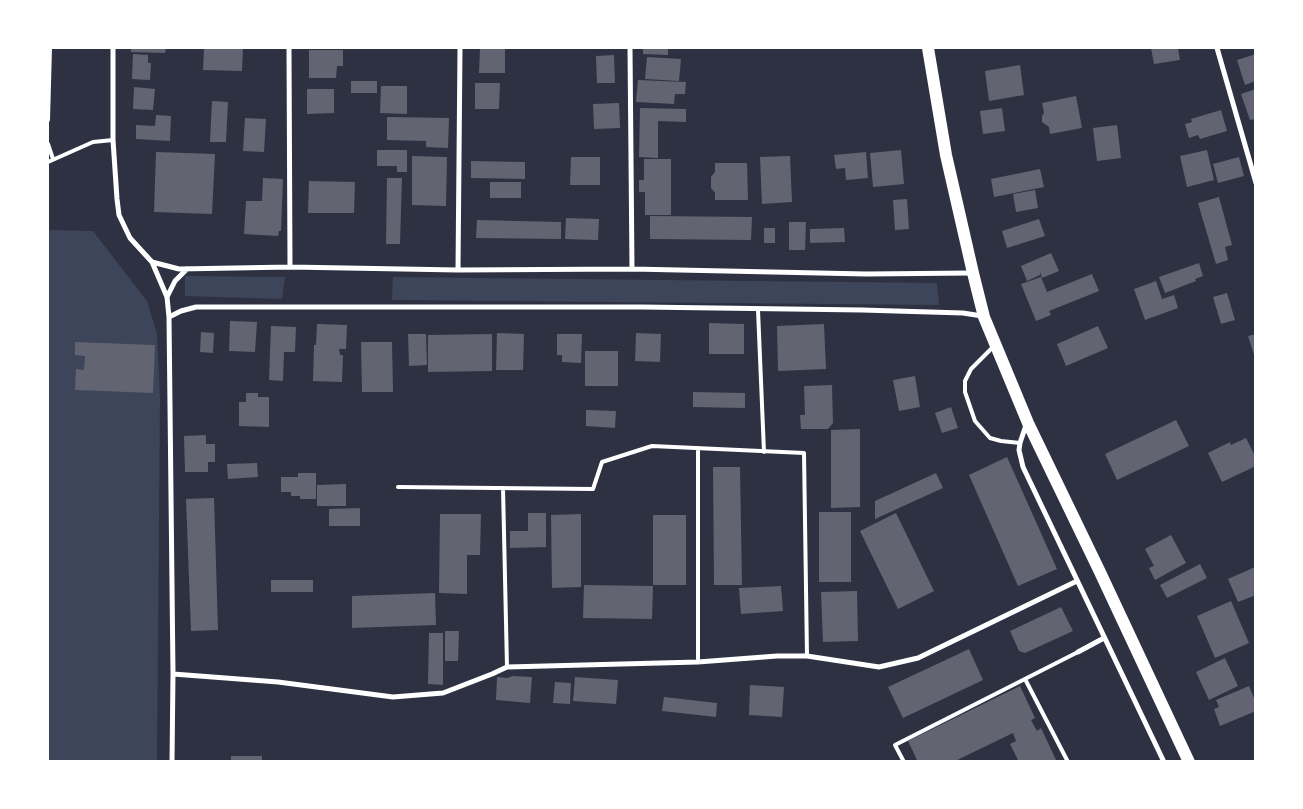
<!DOCTYPE html>
<style>
body{margin:0}
#map{position:relative;width:1303px;height:809px;overflow:hidden;background:#2d3142;font-family:Mulish,sans-serif}
canvas{display:block}
.frame{position:absolute;inset:0;border:49px solid #fff;pointer-events:none}
</style>
<div id="map">
<canvas width="1303" height="809"></canvas>
<div class="frame"></div>
</div>
<script>
const c = document.querySelector('canvas').getContext('2d');
c.lineJoin = 'round';
function fillPath(path, color) {
  c.fillStyle = color;
  c.fill(path, 'evenodd');
}
function poly(rows) {
  const path = new Path2D();
  for (const r of rows) {
    path.moveTo(r[0], r[1]);
    for (let i = 2; i < r.length; i += 2) path.lineTo(r[i], r[i + 1]);
  }
  return path;
}
function trace(path, color, width, dash) {
  c.strokeStyle = color;
  c.lineWidth = width;
  c.lineCap = dash ? 'butt' : 'round';
  c.setLineDash(dash || []);
  c.stroke(path);
}
fillPath(poly([
 [48,230,93,231,147,301,157,334,160,399,157,761,48,762],
 [185,276,285,277,282,299,185,296],
 [393,277,937,283,939,305,392,300]
]), '#3c4559');
fillPath(poly([
 [131,48,166,48,165,53,131,52],
 [204,48,243,48,242,71,203,70],
 [480,48,505,48,505,73,479,73],
 [643,48,668,48,668,55,643,54],
 [1151,48,1178,48,1180,60,1154,64],
 [309,50,343,50,343,66,337,66,336,78,309,78],
 [133,54,148,55,148,63,151,63,150,80,132,79],
 [1256,54,1256,81,1245,85,1237,60],
 [614,55,615,83,597,83,596,56],
 [647,57,681,59,679,81,645,79],
 [1020,65,1024,95,989,101,985,71],
 [638,80,686,82,685,94,675,94,674,104,636,102],
 [351,81,377,81,377,93,351,93],
 [475,83,500,83,499,109,475,109],
 [381,86,407,86,407,114,380,113],
 [134,87,155,89,153,110,133,109],
 [307,89,334,89,334,113,307,114],
 [1256,89,1256,119,1250,120,1241,94],
 [1076,96,1082,128,1050,134,1049,127,1042,122,1042,116,1044,113,1042,103],
 [212,101,228,102,226,142,210,142],
 [619,103,620,128,594,129,593,104],
 [640,108,686,109,686,122,658,121,658,158,639,157],
 [1002,108,1005,131,983,134,980,111],
 [1221,110,1227,131,1200,139,1198,135,1189,138,1185,124,1192,122,1191,119],
 [156,115,171,116,170,141,136,139,136,125,155,126],
 [387,117,449,118,448,148,426,147,426,141,387,140],
 [245,118,266,119,264,152,243,151],
 [1117,125,1121,158,1097,161,1093,128],
 [377,150,407,150,407,172,397,172,397,166,377,166],
 [901,150,904,184,873,187,870,153],
 [1207,150,1214,180,1187,187,1180,156],
 [156,152,215,154,212,214,154,212],
 [866,152,868,178,846,180,845,168,836,169,834,155],
 [412,156,447,157,446,206,412,205],
 [790,156,792,202,762,204,760,157],
 [571,157,600,157,600,185,570,185],
 [1239,157,1244,176,1218,183,1213,164],
 [644,159,671,159,671,215,645,215,645,192,639,192,639,180,644,180],
 [471,161,525,162,525,179,471,178],
 [715,163,747,163,748,200,715,200,715,193,711,188,711,177,715,172],
 [1040,169,1044,187,994,197,991,179],
 [263,178,283,179,281,231,279,231,278,236,244,234,246,201,262,201],
 [387,178,402,178,400,244,386,244],
 [309,181,355,182,354,213,308,213],
 [490,182,521,182,521,198,490,198],
 [1035,190,1038,208,1016,212,1013,194],
 [1219,197,1232,245,1225,247,1228,260,1216,264,1198,203],
 [907,199,909,229,895,230,893,200],
 [650,216,752,217,751,240,650,239],
 [566,218,599,219,598,240,565,239],
 [1039,219,1045,236,1007,248,1002,231],
 [477,220,561,222,561,239,476,238],
 [789,222,806,222,805,250,789,250],
 [764,228,775,228,775,243,764,243],
 [844,228,845,242,810,243,810,229],
 [1051,253,1059,271,1042,278,1040,272,1040,275,1027,281,1021,266],
 [1199,263,1203,276,1195,279,1196,281,1165,293,1159,277],
 [1092,274,1099,291,1049,311,1051,315,1036,321,1021,284,1041,277,1047,292],
 [1156,281,1162,299,1174,295,1178,308,1145,320,1134,289],
 [1227,293,1235,320,1221,324,1213,297],
 [230,321,257,322,255,352,229,351],
 [709,323,744,324,744,354,709,354],
 [317,324,347,325,346,349,339,349,340,355,343,355,342,382,313,381,314,345,316,345],
 [824,324,826,369,778,371,777,326],
 [271,326,296,327,295,352,284,352,283,381,269,380],
 [1098,326,1108,348,1066,366,1057,344],
 [201,332,214,333,213,353,200,352],
 [497,333,524,334,523,370,496,370],
 [636,333,661,334,660,362,635,361],
 [408,334,426,334,427,365,409,366],
 [492,334,492,371,428,372,428,335],
 [557,334,582,334,581,363,562,362,562,355,557,355],
 [1256,334,1256,358,1255,358,1248,336],
 [75,342,155,345,153,393,75,390,76,369,84,370,85,356,75,355],
 [361,342,392,342,393,392,362,392],
 [585,351,618,351,618,386,585,386],
 [915,376,920,407,899,411,893,380],
 [832,385,833,423,828,429,801,429,800,415,805,415,804,386],
 [693,392,745,393,745,408,693,407],
 [246,393,258,393,258,397,269,397,269,427,239,426,239,402,246,402],
 [951,407,958,428,942,433,935,413],
 [586,410,616,411,615,428,586,426],
 [1176,420,1189,446,1117,480,1105,454],
 [860,429,860,507,831,508,831,430],
 [206,435,206,444,215,444,215,462,208,462,208,472,185,472,184,436],
 [1246,438,1256,458,1256,466,1222,482,1208,453,1230,442,1231,445],
 [1007,457,1057,569,1018,586,969,475],
 [257,463,258,477,228,479,227,464],
 [713,467,740,467,742,585,714,585],
 [298,473,316,473,316,499,300,499,300,496,291,496,291,492,281,492,281,477,298,477],
 [936,473,943,488,875,519,875,501],
 [346,484,346,506,317,506,317,485],
 [214,498,218,630,191,631,186,499],
 [360,508,360,526,329,526,329,509],
 [819,512,851,512,851,582,819,582],
 [528,513,546,513,546,547,510,548,510,531,528,531],
 [896,513,934,591,898,609,860,531],
 [440,514,481,514,480,555,467,555,467,594,439,593],
 [581,514,581,587,552,588,551,515],
 [653,515,686,515,686,585,653,585],
 [1171,535,1186,563,1155,580,1149,568,1154,566,1145,549],
 [1200,564,1207,578,1167,598,1160,585],
 [1255,567,1256,595,1238,602,1228,579],
 [271,580,313,580,313,592,271,592],
 [584,585,653,586,652,619,583,618],
 [781,586,783,611,741,614,739,588],
 [857,591,858,641,823,642,821,592],
 [435,593,436,625,352,628,352,596],
 [1231,601,1249,643,1215,658,1197,616],
 [1061,607,1073,631,1025,653,1019,651,1010,631],
 [445,631,459,631,458,661,445,661],
 [429,633,443,633,443,685,428,684],
 [969,649,983,680,903,718,888,687],
 [1225,658,1238,686,1209,700,1196,672],
 [513,676,532,677,530,703,496,700,497,677,507,678],
 [575,677,618,680,616,704,573,701],
 [555,682,571,683,570,704,553,703],
 [750,685,784,687,782,717,749,715],
 [1020,686,1035,718,1031,720,1037,731,1041,728,1057,762,1019,762,1010,744,1016,741,1013,733,953,762,918,762,908,741],
 [1249,686,1256,703,1256,711,1220,726,1214,709,1219,707,1216,700],
 [664,697,717,703,716,717,662,711],
 [231,756,262,756,262,762,231,762]
]), '#626471');
trace(poly([
 [48,120,50,48],
 [48,144,53,159],
 [48,162,93,142,113,140],
 [758,310,764,452],
 [994,346,971,369,965,381,965,392,975,421,990,438,1001,441,1020,443],
 [698,448,698,662],
 [398,487,593,489,602,462,652,446,804,453,807,656],
 [503,488,507,667],
 [1025,679,1068,762],
 [904,762,895,745,1078,652]
]), '#fff', 4);
trace(poly([
 [113,48,113,140,117,199,119,215,130,238,152,262,167,297,169,317,173,674,172,762],
 [289,48,290,267],
 [630,48,632,269],
 [1217,48,1256,183],
 [152,262,179,269,290,267,458,270,632,269,866,274,972,273],
 [458,270,460,48],
 [167,297,175,281,187,269],
 [169,317,181,311,196,307,642,307,862,310,963,313,982,316],
 [1026,425,1020,443,1019,450,1023,467,1164,762],
 [1078,652,1104,638],
 [173,674,278,682,393,697,443,693,492,674,507,667,698,662,777,656,807,656,879,667,918,658,1077,581]
]), '#fff', 5);
trace(poly([
 [928,48,946,155,973,273,984,317,1028,423,1099,570,1189,762]
]), '#fff', 12);
</script>
